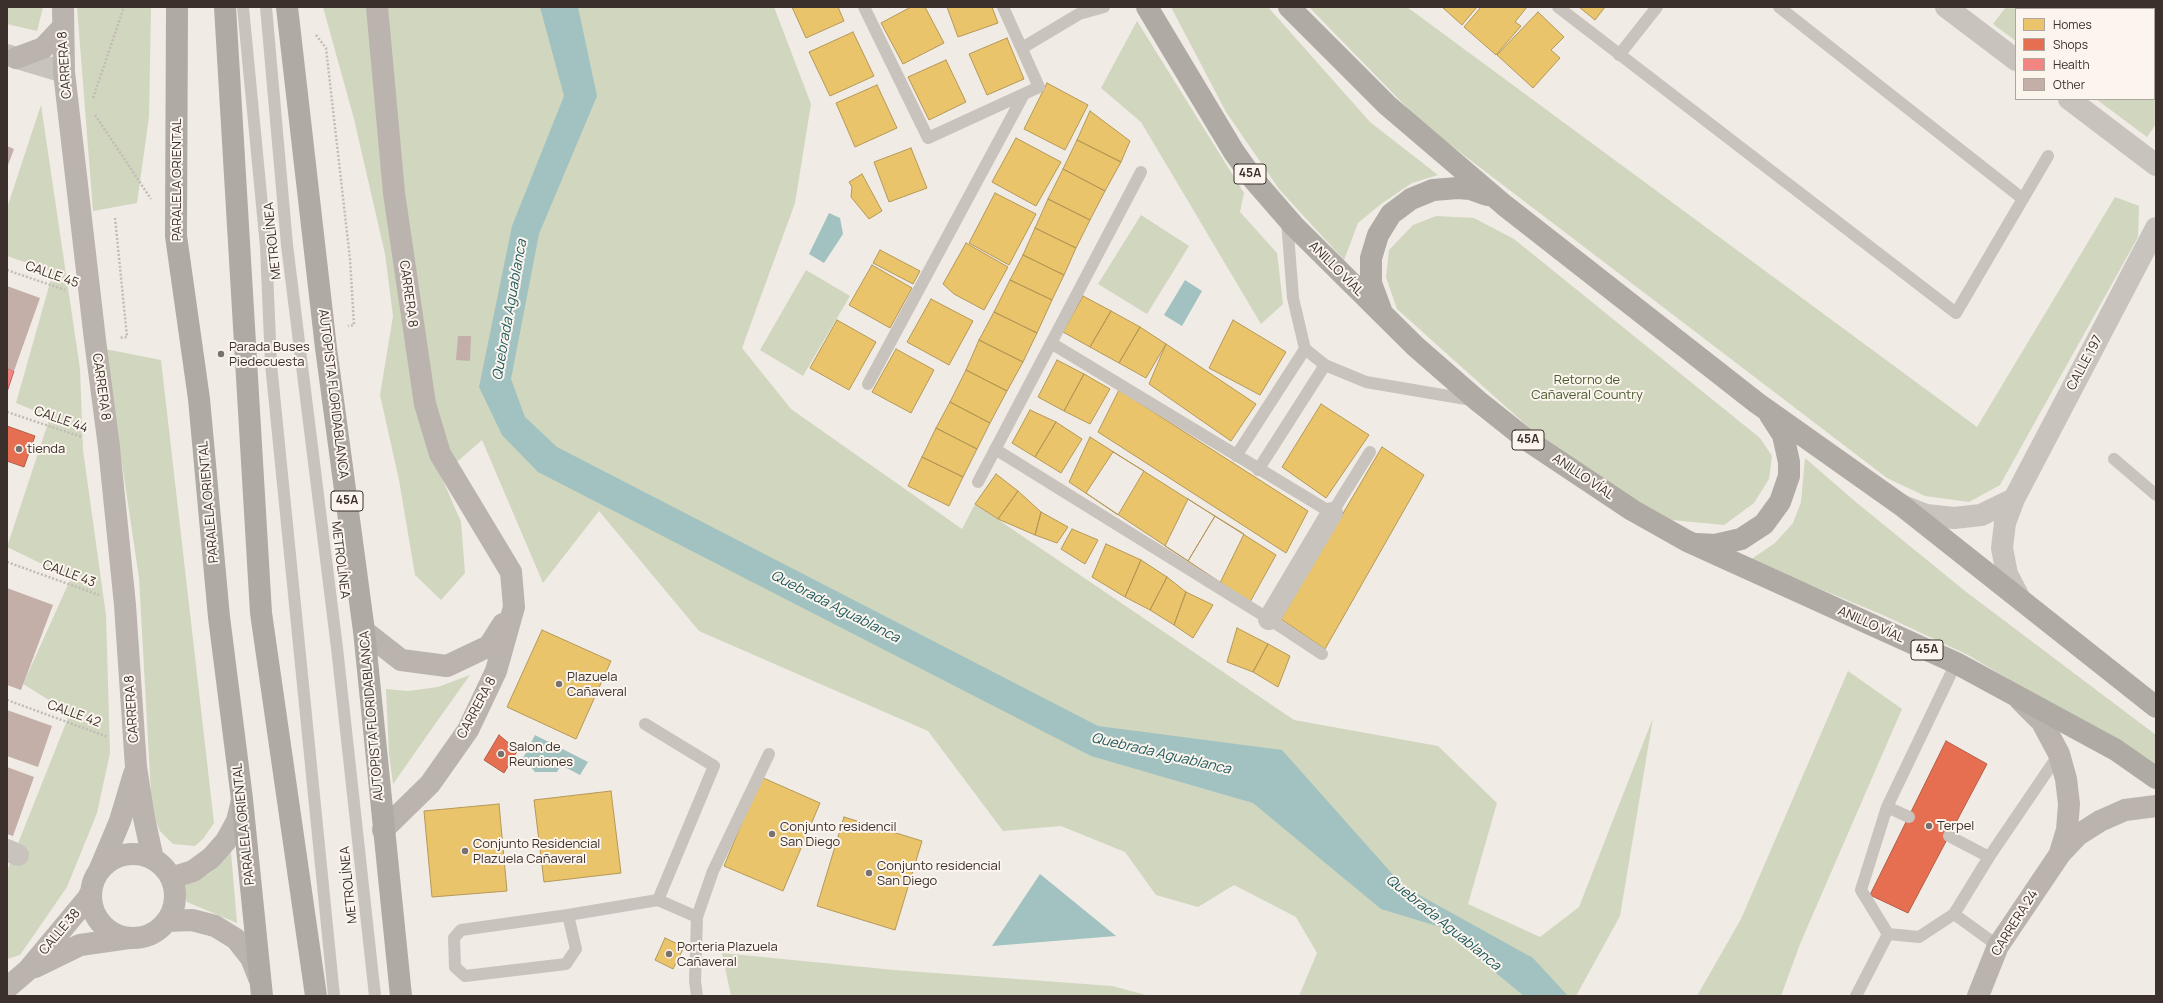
<!DOCTYPE html>
<meta charset="utf-8">
<style>
body{margin:0}
#map{position:relative;width:2163px;height:1003px;overflow:hidden;background:#f0ebe5;font-family:Manrope,sans-serif}
canvas{display:block}
.frame{position:absolute;inset:0;border:8px solid #3b302b;pointer-events:none}
.legend{position:absolute;left:2015px;top:8px;width:140px;height:92px;box-sizing:border-box;background:#fbf5ee;border:1px solid #aea6a0;margin:0;padding:5px 7px;list-style:none;font-size:12px;color:#3b302b}
.legend li{display:flex;align-items:center;gap:8px;height:20px}
.legend b{width:20px;border:1px solid #aea6a0}
</style>
<div id="map">
<canvas width="2163" height="1003"></canvas>
<div class="frame"></div>
<ul class="legend">
<li><b style="height:11px;background:#e9c46a"></b>Homes</li>
<li><b style="height:11px;background:#e76f51"></b>Shops</li>
<li><b style="height:11px;background:#f28482"></b>Health</li>
<li><b style="height:11px;background:#c3afa7"></b>Other</li>
</ul>
</div>
<script>
const c = document.querySelector('canvas').getContext('2d');
c.lineJoin = 'round';
function fillPath(path, color) {
  c.fillStyle = color;
  c.fill(path, 'evenodd');
}
function poly(rows) {
  const path = new Path2D();
  for (const r of rows) {
    if (r.length === 3) {
      path.moveTo(r[0] + r[2], r[1]);
      path.arc(r[0], r[1], r[2], 0, 2 * Math.PI);
      continue;
    }
    path.moveTo(r[0], r[1]);
    for (let i = 2; i < r.length; i += 2) path.lineTo(r[i], r[i + 1]);
  }
  return path;
}
function trace(path, color, width, dash) {
  c.strokeStyle = color;
  c.lineWidth = width;
  c.lineCap = dash ? 'butt' : 'round';
  c.setLineDash(dash || []);
  c.stroke(path);
}
function drawText(font, color, halo, rows, align = 'center') {
  c.font = font + ' Manrope,sans-serif';
  c.lineWidth = 4;
  c.setLineDash([]);
  c.textBaseline = 'middle';
  c.strokeStyle = halo;
  c.fillStyle = color;
  for (const [text, x, y, turn = 0] of rows) {
    c.save();
    c.translate(x, y);
    c.rotate((+turn || 0) * Math.PI / 180);
    c.textAlign = isNaN(turn) ? turn : align;
    if (halo) c.strokeText(text, 0, 0);
    c.fillText(text, 0, 0);
    c.restore();
  }
}
fillPath(poly([
 [7,7,43,7,37,31,7,24],
 [77,7,151,7,149,117,137,203,93,211],
 [323,7,774,7,811,104,795,203,742,348,791,409,962,529,975,504,1294,720,1438,746,1497,803,1468,904,1540,937,1579,907,1653,718,1620,916,1576,996,1299,996,1317,953,1296,917,1234,885,1198,907,1156,895,1125,852,1061,826,1003,831,928,731,699,631,599,511,543,583,482,440,441,476,461,522,465,573,441,600,415,575,399,480,380,395,393,316,385,254,354,119],
 [1171,7,1268,7,1370,122,1438,175,1412,183,1381,204,1358,223,1344,260,1279,189,1226,112],
 [1309,7,1407,7,1977,427,2115,197,2139,206,2138,237,2000,485,1969,502,1925,496,1887,478,1423,124],
 [2006,7,2156,7,2156,124,2147,137,2096,99,2154,99,2154,9,2016,9,2016,41,1993,24],
 [1137,21,1244,193,1240,212,1277,253,1283,304,1261,324,1141,122,1101,88],
 [41,105,80,369,83,450,106,615,110,753,97,813,67,887,20,955,7,959,7,871,70,713,23,684,71,578,7,547,50,417,16,403,53,272,7,256,7,208],
 [1141,215,1189,246,1147,314,1098,284],
 [1436,216,1474,218,1514,239,1760,438,1772,456,1769,479,1754,503,1724,525,1672,520,1634,499,1544,441,1397,309,1386,277,1389,250,1413,225],
 [806,270,850,296,803,376,760,350],
 [105,349,161,360,214,823,203,839,195,846,173,844,160,831,152,812,139,578],
 [1805,458,1857,503,1965,591,2156,735,2156,767,1968,655,1883,615,1750,560,1775,543,1793,523,1801,502],
 [1848,671,1902,709,1800,944,1781,996,1697,996,1741,919],
 [470,675,433,727,393,784,389,754,386,689,408,691,438,687],
 [231,852,237,923,187,902,182,886,209,874],
 [722,953,894,970,1112,986,1150,996,731,996]
]), '#d1d6bf');
fillPath(poly([
 [540,7,578,7,597,96,539,234,511,379,525,417,557,447,1098,726,1282,750,1403,886,1533,958,1568,996,1524,996,1440,927,1381,909,1253,803,1091,756,538,472,502,435,479,387,512,226,564,96],
 [829,213,840,218,843,234,824,263,809,254],
 [1185,280,1202,291,1182,326,1164,315],
 [535,735,588,762,580,775,561,765,557,772,535,772,523,758],
 [1040,874,1116,936,992,946]
]), '#a1c2c1');
const homes = poly([
 [792,7,838,7,844,21,806,38,792,7],
 [911,7,925,7,944,43,903,64,881,23,911,7],
 [947,7,992,7,998,23,958,37,947,7],
 [1442,7,1477,7,1462,25,1442,7],
 [1481,7,1527,7,1515,22,1521,26,1496,55,1464,27,1481,7],
 [1579,7,1605,7,1595,20,1579,7],
 [1538,12,1564,37,1551,50,1560,58,1533,88,1497,55,1538,12],
 [853,32,874,76,830,96,809,52,853,32],
 [1007,38,1024,79,987,95,969,54,1007,38],
 [946,60,966,102,929,120,908,77,946,60],
 [1047,83,1088,105,1065,150,1024,129,1047,83],
 [877,85,897,128,855,147,836,103,877,85],
 [1090,111,1130,141,1121,162,1077,140,1090,111],
 [1016,138,1061,162,1036,206,992,182,1016,138],
 [1077,140,1121,162,1105,191,1063,169,1077,140],
 [911,148,927,188,889,202,874,162,911,148],
 [1063,169,1105,191,1090,220,1048,199,1063,169],
 [862,174,882,211,869,219,851,197,852,187,849,182,862,174],
 [995,193,1036,214,1009,265,969,243,995,193],
 [1048,199,1090,220,1076,248,1035,228,1048,199],
 [1035,228,1076,248,1064,275,1023,255,1035,228],
 [966,243,1008,267,984,310,954,294,943,284,966,243],
 [880,250,920,271,913,284,873,263,880,250],
 [1023,255,1064,275,1052,300,1010,280,1023,255],
 [872,265,912,288,890,328,849,305,872,265],
 [1010,280,1052,300,1037,333,994,312,1010,280],
 [1083,296,1111,311,1090,347,1063,332,1083,296],
 [931,299,973,321,949,365,907,342,931,299],
 [1111,311,1140,327,1119,363,1090,347,1111,311],
 [994,312,1037,333,1023,362,979,340,994,312],
 [837,320,876,342,849,390,810,368,837,320],
 [1233,320,1286,352,1260,395,1209,368,1233,320],
 [1140,327,1166,344,1146,378,1119,363,1140,327],
 [979,340,1023,362,1007,391,966,370,979,340],
 [1166,344,1256,404,1231,441,1149,384,1166,344],
 [896,349,934,370,911,413,872,392,896,349],
 [1057,360,1084,374,1064,411,1038,397,1057,360],
 [966,370,1007,391,990,423,950,402,966,370],
 [1084,374,1110,389,1090,424,1064,411,1084,374],
 [1119,390,1308,511,1286,553,1098,432,1119,390],
 [950,402,990,423,977,449,936,428,950,402],
 [1321,404,1369,435,1326,498,1282,467,1321,404],
 [1030,410,1056,422,1035,457,1012,443,1030,410],
 [1056,422,1082,439,1061,473,1035,457,1056,422],
 [936,428,977,449,963,477,922,457,936,428],
 [1090,437,1276,555,1250,602,1069,482,1090,437],
 [1382,447,1424,475,1325,649,1281,619,1382,447],
 [1113,452,1144,471,1118,515,1086,493,1113,452],
 [922,457,963,477,949,506,908,486,922,457],
 [996,474,1018,491,998,519,975,504,996,474],
 [1018,491,1041,512,1035,535,998,519,1018,491],
 [1188,499,1215,516,1188,561,1165,546,1188,499],
 [1041,512,1068,527,1057,543,1035,535,1041,512],
 [1215,516,1244,534,1220,583,1188,561,1215,516],
 [1072,529,1098,540,1085,564,1061,549,1072,529],
 [1106,544,1141,560,1125,597,1092,577,1106,544],
 [1141,560,1167,577,1150,610,1125,597,1141,560],
 [1167,577,1186,592,1174,625,1150,610,1167,577],
 [1186,592,1213,605,1193,638,1174,625,1186,592],
 [1237,628,1268,644,1253,672,1227,662,1237,628],
 [542,630,611,661,576,739,507,707,542,630],
 [1268,644,1290,656,1278,687,1253,672,1268,644],
 [761,777,820,803,783,891,724,866,761,777],
 [611,791,621,873,544,882,534,800,611,791],
 [499,804,507,891,432,897,424,811,499,804],
 [844,817,922,841,895,930,817,906,844,817],
 [665,938,684,947,673,969,655,960,665,938]
]);
fillPath(homes, '#e9c46a');
trace(homes, '#b59857', 1);
const shops = poly([
 [7,426,35,436,24,467,7,461,7,426],
 [499,735,511,745,519,748,504,773,484,760,499,735],
 [1946,741,1987,764,1908,913,1870,895,1946,741]
]);
fillPath(shops, '#e76f51');
trace(shops, '#b35c46', 1);
const health = poly([
 [7,368,14,371,7,392,7,368]
]);
fillPath(health, '#f28482');
trace(health, '#bb6b68', 1);
fillPath(poly([
 [7,146,14,149,7,168],
 [7,286,40,298,14,371,7,368],
 [458,336,471,336,470,361,456,360],
 [7,588,53,605,21,690,7,685],
 [7,710,52,726,38,767,7,756],
 [7,767,34,777,13,836,7,834]
]), '#c3afa7');
trace(poly([
 [2037,7,2039,9],
 [2154,20,2156,18],
 [316,35,326,48,350,259,354,325,348,326],
 [93,98,124,7],
 [95,115,151,199],
 [115,218,127,337,119,338],
 [7,270,65,290],
 [7,412,82,437],
 [7,562,99,595],
 [7,700,108,737]
]), '#c2bbb6', 2.5, [2, 2]);
trace(poly([
 [243,7,266,247,271,364,334,996],
 [266,7,287,245,337,648,375,996],
 [864,7,928,138,1039,87,1003,7],
 [1558,7,1956,313,2048,156],
 [1779,7,2023,199],
 [1022,48,1079,14,1104,7],
 [1619,55,1657,7],
 [1287,221,1293,298,1305,349,1325,365,1366,382,1472,400],
 [1051,343,1332,513,1370,452],
 [868,384,1024,94],
 [995,449,1269,619,1322,654],
 [1236,456,1305,349],
 [2114,459,2156,495],
 [1258,470,1325,365],
 [978,482,1141,172],
 [645,724,714,766,658,900],
 [1887,807,1909,817],
 [1949,836,1989,857],
 [1954,914,1998,946],
 [568,915,461,930,454,938,455,967,465,976,566,964,576,949,568,915,658,900,697,917],
 [1888,934,1919,937,1954,914,1989,857,2059,754],
 [697,996,695,981,697,917,713,871,769,754],
 [1856,996,1888,934,1861,890,1887,807,1956,663]
]), '#c9c3be', 12);
trace(poly([
 [1946,7,2016,60],
 [7,55,64,72],
 [2069,99,2156,165],
 [1903,506,1926,515,1954,518,1981,515,2014,499],
 [2019,597,2007,574,2002,548,2005,523,2014,499,2156,228],
 [1269,619,1332,513],
 [7,850,18,855]
]), '#c9c3be', 22);
trace(poly([
 [63,7,64,72,95,340,109,447,125,605,136,767,144,818,153,859],
 [377,7,394,193,425,404,440,454,511,572,514,607,496,671,468,730,430,784,383,830],
 [16,58,43,48,62,28],
 [364,631,401,660,447,666,489,646,503,624],
 [2020,700,2042,722,2059,754,2066,779,2069,804,2067,830,2060,853],
 [133,896,42],
 [99,871,120,821,134,774],
 [171,878,193,871,211,858,226,841,237,821,242,800],
 [167,921,192,920,215,926,236,939,251,958,259,978],
 [35,967,80,945,129,938],
 [7,988,28,970,88,898,91,892],
 [1978,996,1998,946,2060,854,2078,835,2100,821,2125,810,2156,806]
]), '#bab3ae', 22);
trace(poly([
 [177,7,176,236,199,399,219,617,242,799,262,996],
 [225,7,261,613,316,996],
 [287,7,326,348,364,631,401,996],
 [1147,7,1234,152,1254,180,1294,226,1415,346,1478,401,1527,440,1632,510,1687,541,1956,663,2116,750,2156,778],
 [1289,7,1387,105,1504,205,1757,403,1901,505,2156,707],
 [1381,310,1371,283,1371,258,1378,235,1391,214,1411,199,1433,190,1458,188,1470,189,1487,195],
 [1698,544,1715,545,1741,539,1764,524,1780,502,1789,476,1789,462,1783,435,1770,415]
]), '#afaaa4', 22);
for (const [x, y, r, color] of [
 [221,354,4,"#7a716c"],
 [19,449,4,"#7a716c"],
 [559,684,4,"#7a716c"],
 [501,754,4,"#7a716c"],
 [1929,826,4,"#7a716c"],
 [772,834,4,"#7a716c"],
 [465,851,4,"#7a716c"],
 [869,873,4,"#7a716c"],
 [669,954,4,"#7a716c"]
]) {
  const dot = new Path2D();
  dot.arc(x, y, r, 0, 2 * Math.PI);
  c.fillStyle = color;
  c.fill(dot);
  trace(dot, '#fbf5ee', 1.5);
}
for (const [x, y, w] of [
 [1250,174,32],
 [1528,440,32],
 [347,501,32],
 [1927,650,32]
]) {
  const box = new Path2D();
  box.roundRect(x - w / 2, y - 10, w, 20, 3);
  c.fillStyle = '#fbf5ee';
  c.fill(box);
  trace(box, '#3b302b', 1);
}
drawText('bold 12px', '#3b302b', null, [
 ["45A",1250,174],
 ["45A",1528,440],
 ["45A",347,501],
 ["45A",1927,650]
]);
drawText('13px', '#3b302b', '#fbf5ee', [
 ["CARRERA 8",65,65,-94],
 ["PARALELA ORIENTAL",177,180,-90],
 ["METROLÍNEA",273,241,-96],
 ["ANILLO VÍAL",1336,269,45],
 ["CALLE 45",52,275,19],
 ["CARRERA 8",408,294,82],
 ["CALLE 197",2085,363,-62],
 ["CARRERA 8",101,387,82],
 ["AUTOPISTA FLORIDABLANCA",333,394,83],
 ["CALLE 44",61,420,19],
 ["ANILLO VÍAL",1583,477,34],
 ["PARALELA ORIENTAL",209,502,-95],
 ["METROLÍNEA",340,560,83],
 ["CALLE 43",69,574,20],
 ["ANILLO VÍAL",1871,625,24],
 ["CARRERA 8",477,708,-62],
 ["CARRERA 8",132,709,-94],
 ["CALLE 42",74,714,20],
 ["AUTOPISTA FLORIDABLANCA",372,716,-95],
 ["PARALELA ORIENTAL",244,824,-96],
 ["METROLÍNEA",349,885,-96],
 ["CARRERA 24",2015,923,-58],
 ["CALLE 38",60,932,-50]
]);
drawText('13px', '#3b302b', '#fbf5ee', [
 ["Parada Buses",229,347],
 ["Piedecuesta",229,362],
 ["tienda",27,449],
 ["Plazuela",567,677],
 ["Cañaveral",567,692],
 ["Salon de",509,747],
 ["Reuniones",509,762],
 ["Terpel",1937,826],
 ["Conjunto residencil",780,827],
 ["San Diego",780,842],
 ["Conjunto Residencial",473,844],
 ["Plazuela Cañaveral",473,859],
 ["Conjunto residencial",877,866],
 ["San Diego",877,881],
 ["Porteria Plazuela",677,947],
 ["Cañaveral",677,962]
], 'left');
drawText('13px', '#4a5a2e', '#fbf5ee', [
 ["Retorno de",1587,380],
 ["Cañaveral Country",1587,395]
]);
drawText('italic 14px', '#1f5a5e', '#fbf5ee', [
 ["Quebrada Aguablanca",510,310,-80],
 ["Quebrada Aguablanca",835,607,27],
 ["Quebrada Aguablanca",1161,754,13],
 ["Quebrada Aguablanca",1443,923,39]
]);
</script>
